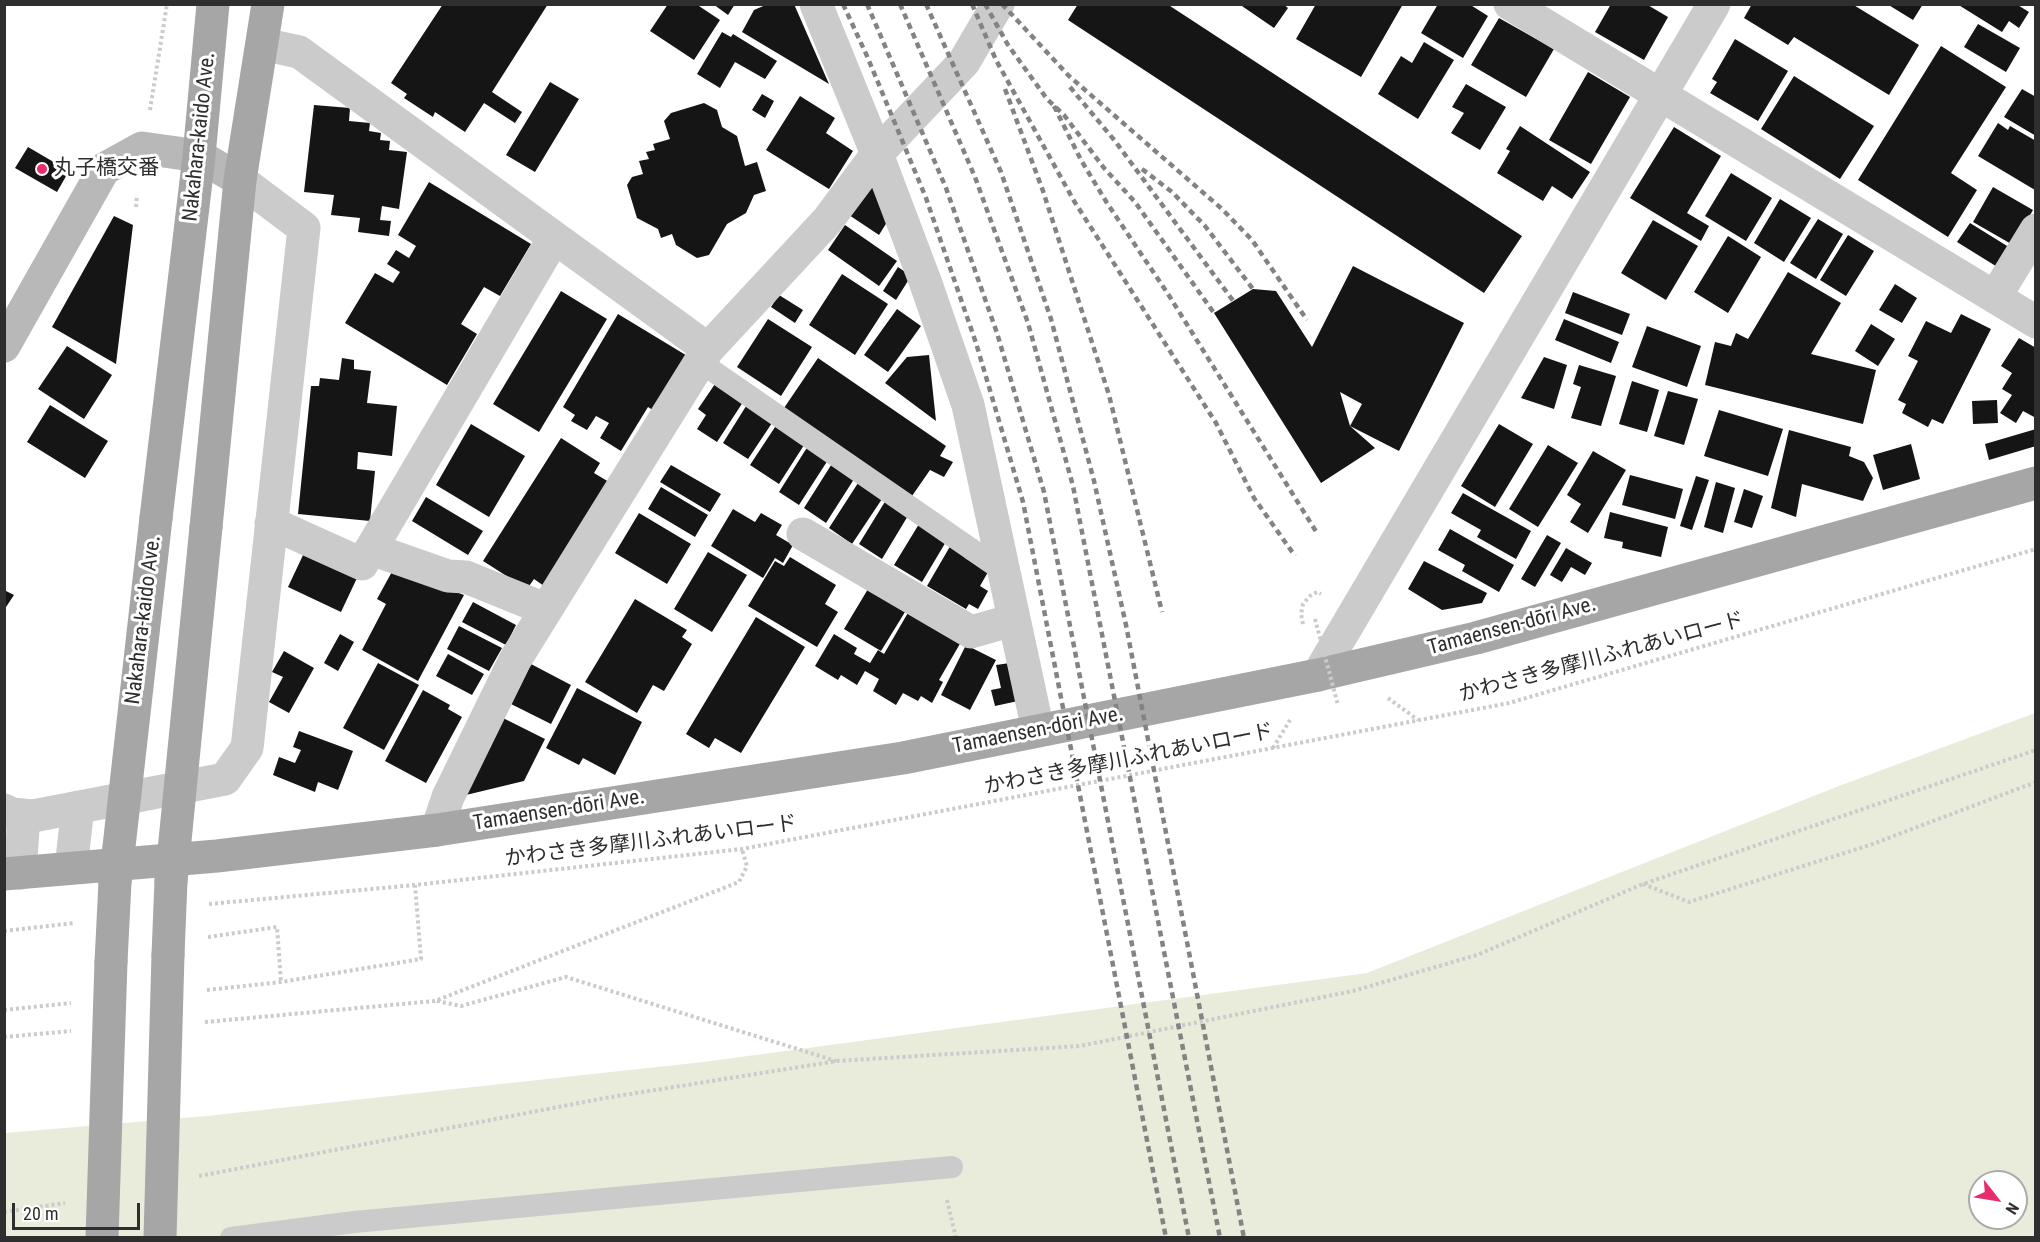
<!DOCTYPE html>
<meta charset="utf-8">
<style>
body{margin:0}
#map{position:relative;width:2040px;height:1242px;overflow:hidden;background:#fff;font-family:"Roboto Condensed",sans-serif}
canvas{display:block}
.frame{position:absolute;inset:0;border:6px solid #2e2e2e;pointer-events:none}
.north{position:absolute;left:1968px;top:1170px;width:60px;height:60px;box-sizing:border-box;background:#fff;border:2px solid #ababab;border-radius:50%;rotate:121deg;font-size:16px;font-weight:700;line-height:24px;text-align:center;color:#2e2e2e}
.north::after{content:'';display:block;margin:auto;width:21px;height:27px;background:#e92c6d;clip-path:polygon(50% 0,100% 100%,50% 72%,0 100%)}
.scale{position:absolute;left:12px;top:1203px;width:128px;height:27px;box-sizing:border-box;border:3px solid #2e2e2e;border-top:0;padding-left:8px;font-size:18px;line-height:21px;white-space:nowrap;color:#2e2e2e;-webkit-text-stroke:4px #fff;paint-order:stroke}
</style>
<div id="map">
<canvas width="2040" height="1242"></canvas>
<div class="frame"></div>
<div class="north">N</div>
<div class="scale">20 m</div>
</div>
<script>
const c = document.querySelector('canvas').getContext('2d');
c.lineJoin = 'round';
function fillPath(path, color) {
  c.fillStyle = color;
  c.fill(path, 'evenodd');
}
function poly(rows) {
  const path = new Path2D();
  for (const r of rows) {
    path.moveTo(r[0], r[1]);
    for (let i = 2; i < r.length; i += 2) path.lineTo(r[i], r[i + 1]);
  }
  return path;
}
function trace(path, color, width, dash) {
  c.strokeStyle = color;
  c.lineWidth = width;
  c.lineCap = dash ? 'butt' : 'round';
  c.setLineDash(dash || []);
  c.stroke(path);
}
function drawText(font, color, halo, rows, align = 'center') {
  c.font = font + ' "Roboto Condensed","Noto Sans JP",sans-serif';
  c.lineWidth = 6;
  c.setLineDash([]);
  c.textBaseline = 'middle';
  c.strokeStyle = halo;
  c.fillStyle = color;
  for (const [text, x, y, turn = 0] of rows) {
    c.save();
    c.translate(x, y);
    c.rotate((+turn || 0) * Math.PI / 180);
    c.textAlign = isNaN(turn) ? turn : align;
    if (halo) c.strokeText(text, 0, 0);
    c.fillText(text, 0, 0);
    c.restore();
  }
}
fillPath(poly([
 [2035,713,2035,1237,5,1238,5,1133,207,1116,703,1062,1367,973,1839,786],
 [1980,1182,2016,1182,2016,1218,1980,1218]
]), '#e9ecdb');
fillPath(poly([
 [443,4,548,4,492,92,522,112,515,123,484,103,465,132,435,112,433,117,404,98,407,94,391,83],
 [668,4,696,4,720,20,694,60,650,31],
 [713,4,735,4,728,15],
 [768,4,794,4,829,84,742,32,754,10],
 [1078,4,1167,4,1522,236,1484,293,1068,20],
 [1239,4,1283,4,1288,8,1274,28],
 [1316,4,1403,4,1361,77,1296,39],
 [1438,4,1469,4,1488,16,1463,58,1421,33],
 [1611,4,1646,4,1668,17,1644,60,1595,32],
 [1752,4,1852,4,1919,45,1889,95,1794,37,1788,45,1744,18],
 [1887,4,1923,4,1913,20],
 [1957,4,2016,4,2029,12,2019,28,2009,21,2002,32],
 [1499,18,1554,49,1526,97,1471,65],
 [1978,24,2020,48,2006,72,1964,47],
 [722,32,731,37,733,34,777,61,765,79,735,62,720,88,697,74],
 [1735,39,1788,71,1758,121,1710,93,1717,82,1712,79],
 [1424,42,1454,60,1418,119,1378,94,1401,56,1412,63],
 [1941,46,2006,87,1951,173,1977,190,1948,237,1858,180],
 [1588,72,1630,97,1591,164,1549,140],
 [1794,76,1874,126,1840,179,1761,129],
 [550,82,579,99,535,172,506,155],
 [1466,84,1506,107,1480,150,1451,133,1464,113,1452,107],
 [2022,89,2036,97,2036,136,2004,117],
 [762,94,774,101,765,118,752,110],
 [800,96,835,118,826,133,853,151,829,189,766,150],
 [704,103,717,110,722,127,737,136,745,166,757,162,766,191,754,195,746,213,727,224,709,255,697,258,676,245,672,234,661,238,658,229,637,218,627,185,632,177,643,174,639,161,649,159,646,152,655,150,653,144,670,139,664,121,671,113],
 [314,105,350,108,349,121,370,123,369,131,381,133,380,140,390,141,389,150,407,152,399,209,382,206,380,220,391,221,389,236,358,232,360,218,331,215,334,195,304,192],
 [1998,123,2008,130,2010,126,2036,141,2035,190,1978,156],
 [1520,126,1590,172,1572,199,1552,186,1543,201,1497,173,1510,151,1506,149],
 [1674,127,1721,156,1687,213,1709,226,1701,241,1630,198],
 [28,147,69,171,57,192,15,168],
 [1731,173,1772,198,1746,241,1705,216],
 [429,182,531,244,500,296,484,287,461,324,477,334,447,385,345,323,375,273,393,283,400,272,387,264,396,250,409,258,416,246,398,235],
 [869,185,887,196,892,214,879,235,849,215],
 [1993,187,2033,210,2013,245,1973,222],
 [1780,199,1811,218,1784,262,1754,243],
 [114,216,133,225,116,364,52,327],
 [1818,219,1843,234,1816,279,1790,263],
 [1653,220,1698,246,1666,300,1621,273],
 [1970,223,2012,249,1999,268,1957,242],
 [845,225,897,261,879,286,828,250],
 [1848,235,1874,251,1846,296,1820,280],
 [1728,236,1761,257,1728,313,1694,292],
 [1353,266,1464,323,1399,451,1350,426,1375,448,1321,483,1214,313,1253,289,1276,291,1312,347],
 [1340,392,1362,404,1350,426],
 [898,267,911,276,896,300,883,291],
 [1788,272,1841,303,1811,354,1876,370,1863,424,1705,385,1715,342,1731,346,1736,333,1748,339],
 [842,274,888,304,855,355,809,325],
 [1895,284,1917,298,1902,323,1879,310],
 [561,291,607,319,539,432,493,404],
 [1573,292,1630,314,1622,335,1565,313],
 [779,295,803,310,795,323,771,307],
 [897,309,921,326,888,372,864,355],
 [618,314,689,357,656,412,648,407,621,451,600,438,609,423,596,416,587,430,571,421,575,415,563,407],
 [1961,314,1991,329,1943,424,1932,419,1928,427,1902,413,1906,404,1898,400,1918,361,1908,356,1926,321,1951,333],
 [768,319,812,347,781,396,737,367],
 [1564,319,1619,342,1611,363,1555,340],
 [1871,324,1895,339,1878,366,1855,351],
 [1647,326,1701,346,1687,387,1632,367],
 [2019,338,2036,348,2036,418,2023,411,2016,423,2000,413,2012,395,2002,389,2012,373,2001,366],
 [67,346,112,375,84,419,38,389],
 [929,355,936,421,885,383,907,357],
 [1544,357,1567,365,1554,409,1521,398],
 [342,358,354,360,354,369,371,371,367,403,397,406,392,456,358,452,357,469,375,471,370,521,298,514,311,386,319,386,320,378,339,380],
 [818,358,946,446,940,456,953,462,944,477,930,470,912,496,784,408],
 [1579,365,1616,376,1601,426,1571,418,1581,387,1573,384],
 [717,381,745,399,717,442,697,429,706,415,698,409],
 [1632,381,1659,390,1647,432,1619,424],
 [1668,391,1698,399,1684,445,1654,436],
 [1997,400,1998,423,1973,424,1972,401],
 [748,403,774,420,748,459,723,443],
 [50,405,108,441,85,478,27,442],
 [1719,410,1783,429,1768,476,1704,456],
 [471,424,525,456,489,517,436,485],
 [777,424,806,442,779,484,750,465],
 [1499,424,1533,444,1495,507,1461,486],
 [2036,429,2036,446,1989,460,1985,444],
 [1789,430,1851,447,1849,456,1864,462,1873,478,1863,501,1802,484,1796,517,1771,508],
 [561,438,600,463,594,473,609,482,544,586,534,579,527,589,483,561],
 [1911,444,1920,479,1883,490,1873,455],
 [1548,445,1578,463,1538,527,1509,509],
 [808,446,828,460,799,505,779,492],
 [1593,451,1626,470,1588,533,1570,522,1581,504,1567,495],
 [833,462,856,476,826,523,804,508],
 [671,465,721,494,710,512,660,482],
 [1630,475,1683,489,1675,519,1622,505],
 [1696,476,1709,480,1692,530,1680,526],
 [1716,482,1735,488,1723,533,1704,527],
 [858,483,882,499,852,544,829,528],
 [661,487,708,515,695,537,648,509],
 [1744,489,1763,496,1752,528,1734,522],
 [1463,493,1531,531,1516,559,1477,537,1481,530,1451,513],
 [426,497,483,531,468,555,412,521],
 [886,500,909,514,882,559,859,544],
 [733,509,755,522,761,513,782,525,776,535,793,545,783,563,775,558,763,578,711,546],
 [1610,512,1668,527,1661,557,1622,548,1623,542,1604,538],
 [639,513,691,544,667,584,615,553],
 [919,524,947,540,922,582,894,565],
 [1450,529,1514,565,1499,592,1462,571,1465,565,1438,550],
 [1547,535,1561,543,1535,587,1521,579],
 [952,543,968,553,965,558,988,572,980,586,988,591,978,609,969,604,966,609,927,586],
 [1566,548,1592,563,1585,575,1571,567,1562,582,1550,575],
 [708,552,747,575,712,632,674,609],
 [304,553,357,578,341,612,288,587],
 [790,557,836,585,825,604,838,612,817,647,748,606,775,561,784,566],
 [1424,561,1487,593,1482,603,1442,610,1408,589],
 [394,568,464,595,418,681,362,650,386,604,377,599],
 [868,589,905,612,881,651,844,629],
 [4,590,14,595,4,610],
 [635,599,687,630,682,637,692,644,664,691,653,685,637,713,585,682],
 [473,602,516,625,506,645,462,622],
 [909,611,961,642,939,680,943,682,932,703,921,696,918,701,903,693,896,705,873,691,879,679,865,671,857,685,841,675,838,680,815,666,834,634,857,648,854,654,870,663,878,650,884,654],
 [756,617,805,647,741,753,715,738,709,748,686,734],
 [459,626,502,648,489,671,447,649],
 [340,634,354,642,338,671,324,663],
 [966,645,996,660,970,710,941,695],
 [284,651,314,668,289,713,269,702,283,677,272,672],
 [448,654,484,674,472,695,436,676],
 [378,663,419,685,384,750,343,728],
 [1010,663,1018,701,995,706,991,690,1001,688,996,665],
 [531,664,571,685,551,724,511,704],
 [577,688,642,722,615,775,583,758,579,765,546,748],
 [423,690,450,705,448,709,462,717,426,783,385,761],
 [501,717,545,739,524,781,466,795],
 [299,731,353,751,338,790,318,782,315,792,273,775,279,757,295,763,301,750,293,747]
]), '#151515');
trace(poly([
 [150,110,167,4],
 [136,207,137,195],
 [1303,624,1301,614,1303,604,1310,596,1317,592,1321,594],
 [1388,698,1418,720],
 [1273,748,1290,720],
 [1643,884,1689,902,1870,845,2036,782],
 [209,904,415,885,742,849,1509,703,2036,549],
 [4,931,74,923],
 [208,937,277,927,281,982],
 [207,990,281,982,421,959,415,885],
 [437,1001,461,1006,566,977,836,1061],
 [4,1010,71,1003],
 [205,1022,435,1001,739,882,747,866,742,849],
 [4,1037,71,1031],
 [199,1176,605,1098,837,1061,1080,1046,1353,991,1477,955,1643,884,2036,750],
 [947,1200,956,1238],
 [4,1212,65,1203]
]), '#cbcbcb', 4, [3, 3]);
trace(poly([
 [700,362,1003,571],
 [231,1238,354,1222,952,1167]
]), '#cbcbcb', 22);
trace(poly([
 [816,4,877,154,925,281,968,405,1038,730],
 [1510,4,2036,322],
 [262,44,299,52,708,349],
 [1995,297,2036,230],
 [271,523,362,564,371,549],
 [803,534,971,632,1013,620],
 [545,609,466,577,448,576,371,549,554,238],
 [1318,675,1714,4],
 [4,810,12,814,33,816,225,779,247,748,304,228,240,180],
 [437,830,448,797,515,660,708,349,827,221,877,154,964,62,998,4],
 [71,868,78,807],
 [20,873,24,815]
]), '#cbcbcb', 33);
trace(poly([
 [4,346,104,169,142,148,199,156,240,180]
]), '#b8b8b8', 33);
trace(poly([
 [156,518,199,156,213,4],
 [206,527,240,180,268,4],
 [4,874,217,856,437,830,903,758,1318,675,1476,638,2036,483],
 [168,955,171,881],
 [111,962,115,882]
]), '#a6a6a6', 33);
trace(poly([
 [843,4,867,56,926,198,976,343,1023,502,1166,1238],
 [867,4,946,188,997,333,1044,492,1189,1238],
 [900,4,975,177,1028,323,1073,486,1220,1238],
 [926,4,1001,172,1051,319,1094,481,1126,625,1244,1238],
 [972,4,996,60,1074,201,1216,423,1254,498,1295,556],
 [985,4,1008,45,1047,99,1064,115,1104,168,1135,202,1214,313],
 [1002,4,1069,76,1222,209,1252,240,1307,320],
 [1070,87,1115,141,1234,302],
 [1005,89,1043,191,1109,395,1162,612],
 [1054,106,1081,160,1107,203,1168,294,1317,533],
 [1142,169,1172,192,1205,226,1253,289]
]), '#838383', 4.5, [6, 4.5]);
trace(poly([
 [1315,619,1338,705]
]), '#cbcbcb', 4, [3, 3]);
trace(poly([
 [171,881,206,527],
 [115,882,156,518],
 [102,1238,111,962],
 [160,1238,168,955]
]), '#a6a6a6', 33);
for (const [x, y, r, color] of [
 [42,169,6,"#e92c6d"]
]) {
  const dot = new Path2D();
  dot.arc(x, y, r, 0, 2 * Math.PI);
  c.fillStyle = color;
  c.fill(dot);
  trace(dot, '#fff', 2);
}
drawText('21px', '#2e2e2e', '#fff', [
 ["Nakahara-kaido Ave.",200,137,-84],
 ["Nakahara-kaido Ave.",144,620,-83],
 ["Tamaensen-dōri Ave.",1512,627,-15],
 ["かわさき多摩川ふれあいロード",1602,658,-15],
 ["Tamaensen-dōri Ave.",1038,731,-11],
 ["かわさき多摩川ふれあいロード",1129,760,-11],
 ["Tamaensen-dōri Ave.",559,811,-9],
 ["かわさき多摩川ふれあいロード",651,842,-7]
]);
drawText('21px', '#2e2e2e', '#fff', [
 ["丸子橋交番",54,169]
], 'left');
</script>
